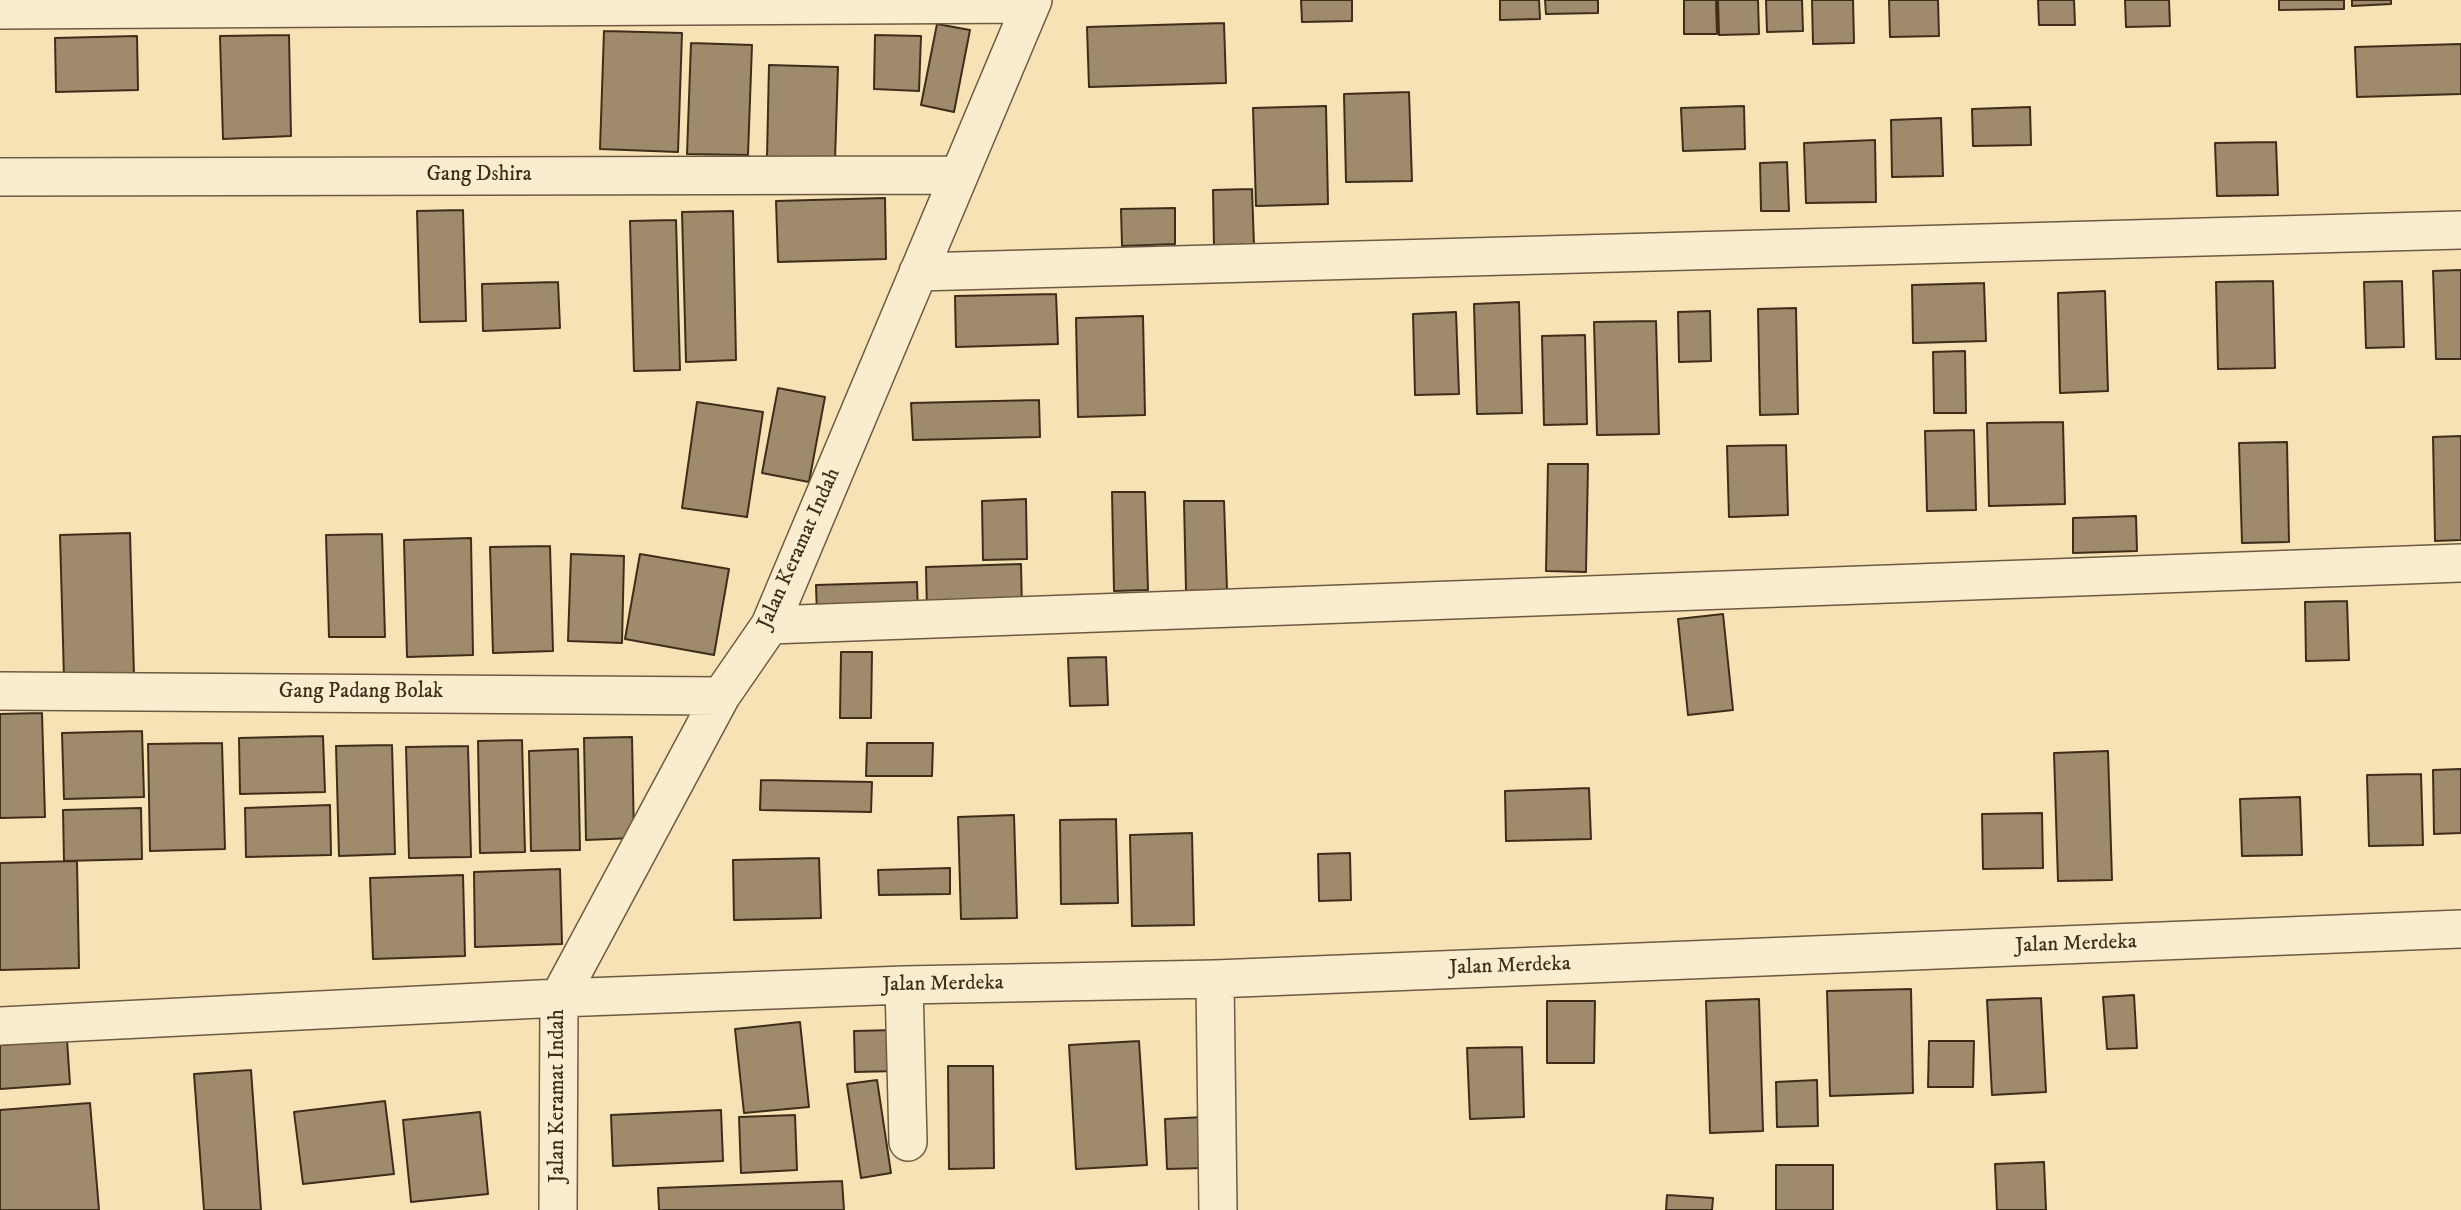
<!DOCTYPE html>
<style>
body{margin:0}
canvas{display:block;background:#f7e2b5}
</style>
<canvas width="2461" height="1210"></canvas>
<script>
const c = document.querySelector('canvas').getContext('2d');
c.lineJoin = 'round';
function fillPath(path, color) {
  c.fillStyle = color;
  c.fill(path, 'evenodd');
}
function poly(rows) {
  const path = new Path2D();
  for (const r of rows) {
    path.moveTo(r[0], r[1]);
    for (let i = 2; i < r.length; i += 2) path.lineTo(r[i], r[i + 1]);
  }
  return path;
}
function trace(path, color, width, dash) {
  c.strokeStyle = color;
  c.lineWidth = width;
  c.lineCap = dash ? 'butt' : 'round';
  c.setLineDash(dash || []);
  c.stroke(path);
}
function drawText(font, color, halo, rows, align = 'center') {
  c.font = font + ' "IM FELL DW Pica",serif';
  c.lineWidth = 7;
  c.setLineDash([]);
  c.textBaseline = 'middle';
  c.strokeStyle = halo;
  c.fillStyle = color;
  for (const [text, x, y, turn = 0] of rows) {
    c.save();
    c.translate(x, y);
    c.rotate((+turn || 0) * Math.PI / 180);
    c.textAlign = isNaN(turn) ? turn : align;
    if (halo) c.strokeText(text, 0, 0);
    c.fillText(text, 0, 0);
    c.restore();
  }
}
const building = poly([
 [1301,0,1352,0,1352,21,1302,22,1301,0],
 [1500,0,1539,0,1540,19,1500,20,1500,0],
 [1545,0,1598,0,1598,13,1546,14,1545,0],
 [1684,0,1716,0,1717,34,1684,34,1684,0],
 [1718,0,1758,0,1759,34,1719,35,1718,0],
 [1766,0,1802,0,1803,31,1767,32,1766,0],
 [1812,0,1853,0,1854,43,1813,44,1812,0],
 [1889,0,1938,0,1939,36,1890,37,1889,0],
 [2038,0,2074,0,2075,25,2039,25,2038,0],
 [2125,0,2169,0,2170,26,2126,27,2125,0],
 [2279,0,2344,0,2344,9,2279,10,2279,0],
 [2352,0,2391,0,2391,4,2352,6,2352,0],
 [1224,23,1226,83,1089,87,1087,27,1224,23],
 [937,24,970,30,954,112,921,105,937,24],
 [604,31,682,33,678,152,600,149,604,31],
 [289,35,291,136,223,139,220,36,289,35],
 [875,35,921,36,919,91,874,89,875,35],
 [137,36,138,90,56,92,55,38,137,36],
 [691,43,752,45,748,155,687,154,691,43],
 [2461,44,2461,94,2357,97,2355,47,2461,44],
 [769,65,838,67,835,159,767,157,769,65],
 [1409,92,1412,181,1346,182,1344,94,1409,92],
 [1326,106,1328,204,1256,206,1253,108,1326,106],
 [1744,106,1745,149,1683,151,1681,108,1744,106],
 [2030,107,2031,145,1973,146,1972,109,2030,107],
 [1941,118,1943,176,1892,177,1891,120,1941,118],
 [1875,140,1876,202,1806,203,1804,143,1875,140],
 [2276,142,2278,195,2217,196,2215,143,2276,142],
 [1787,162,1789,211,1761,211,1760,163,1787,162],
 [1252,189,1254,246,1214,248,1213,190,1252,189],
 [885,198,886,259,778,262,776,201,885,198],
 [1175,208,1175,244,1122,246,1121,209,1175,208],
 [463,210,466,321,420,322,417,211,463,210],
 [733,211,736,360,686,362,682,212,733,211],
 [676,220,680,370,634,371,630,221,676,220],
 [2461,270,2461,359,2436,359,2433,271,2461,270],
 [2273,281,2275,368,2218,369,2216,282,2273,281],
 [2402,281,2404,347,2366,348,2364,282,2402,281],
 [558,282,560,328,483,331,482,284,558,282],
 [1984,283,1986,341,1913,343,1912,285,1984,283],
 [2105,291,2108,391,2060,393,2058,293,2105,291],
 [1056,294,1058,344,956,347,955,296,1056,294],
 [1519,302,1522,413,1477,414,1474,304,1519,302],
 [1796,308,1798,414,1760,415,1758,309,1796,308],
 [1710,311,1711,361,1679,362,1678,312,1710,311],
 [1456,312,1459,394,1415,395,1413,314,1456,312],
 [1143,316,1145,415,1078,417,1076,318,1143,316],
 [1656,321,1659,434,1597,435,1594,322,1656,321],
 [1585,335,1587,424,1544,425,1542,336,1585,335],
 [1965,351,1966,413,1934,413,1933,352,1965,351],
 [778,388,825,397,809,482,762,473,778,388],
 [1039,400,1040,437,913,440,911,403,1039,400],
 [697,402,763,412,747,517,682,508,697,402],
 [2063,422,2065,504,1989,506,1987,423,2063,422],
 [1974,430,1976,510,1927,511,1925,431,1974,430],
 [2461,436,2461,540,2435,541,2433,437,2461,436],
 [2287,442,2289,542,2242,543,2239,443,2287,442],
 [1786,445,1788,515,1729,517,1727,446,1786,445],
 [1548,464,1588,464,1586,572,1546,571,1548,464],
 [1112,492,1145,492,1148,590,1114,591,1112,492],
 [1026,499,1027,559,983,560,982,501,1026,499],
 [1184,501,1224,501,1227,590,1186,591,1184,501],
 [2136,516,2137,551,2073,553,2073,518,2136,516],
 [130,533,134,676,64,678,60,535,130,533],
 [382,534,385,637,329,637,326,535,382,534],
 [471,538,473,655,407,657,404,540,471,538],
 [550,546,553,651,493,653,490,547,550,546],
 [571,554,624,556,622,643,568,641,571,554],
 [640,554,729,569,714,655,625,639,640,554],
 [1021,564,1022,609,927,612,926,567,1021,564],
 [917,582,918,614,817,616,816,585,917,582],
 [2347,601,2349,660,2306,661,2305,602,2347,601],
 [1723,614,1733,710,1688,715,1678,619,1723,614],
 [841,652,872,652,871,718,840,718,841,652],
 [1106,657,1108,705,1070,706,1068,658,1106,657],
 [42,713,45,817,0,818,0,714,42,713],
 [142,731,144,797,64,799,62,733,142,731],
 [323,736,325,792,240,794,239,738,323,736],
 [632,737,634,838,586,840,584,738,632,737],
 [522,740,525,852,480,853,478,741,522,740],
 [222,743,225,849,150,851,148,744,222,743],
 [867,743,933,743,932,776,866,776,867,743],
 [392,745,395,854,339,856,336,746,392,745],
 [468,746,471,857,409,858,406,747,468,746],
 [578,749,580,850,531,851,529,751,578,749],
 [2108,751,2112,880,2058,881,2054,753,2108,751],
 [2461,769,2461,833,2434,834,2433,770,2461,769],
 [2421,774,2423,845,2369,846,2367,775,2421,774],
 [761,780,872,782,871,812,760,810,761,780],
 [1589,788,1591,839,1506,841,1505,791,1589,788],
 [2300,797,2302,855,2242,856,2240,799,2300,797],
 [330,805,331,855,246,857,245,808,330,805],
 [141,808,142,859,64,861,63,810,141,808],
 [2042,813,2043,868,1983,869,1982,814,2042,813],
 [1014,815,1017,918,961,919,958,817,1014,815],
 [1116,819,1118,903,1061,904,1060,820,1116,819],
 [1192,833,1194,925,1132,926,1130,835,1192,833],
 [1350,853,1351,900,1319,901,1318,854,1350,853],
 [819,858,821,918,734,920,733,860,819,858],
 [77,861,79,968,0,970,0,863,77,861],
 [950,868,950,894,879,895,878,870,950,868],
 [560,869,562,944,475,947,474,872,560,869],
 [463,875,465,956,373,959,370,878,463,875],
 [1911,989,1913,1093,1830,1096,1827,991,1911,989],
 [2134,995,2137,1048,2107,1049,2103,997,2134,995],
 [2041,998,2046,1092,1992,1095,1987,1000,2041,998],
 [1759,999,1763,1131,1710,1133,1706,1001,1759,999],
 [1547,1001,1595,1001,1594,1063,1547,1063,1547,1001],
 [800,1022,809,1107,744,1113,735,1029,800,1022],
 [896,1030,898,1071,855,1072,854,1031,896,1030],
 [67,1040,70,1084,0,1089,0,1045,67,1040],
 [1139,1041,1147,1165,1076,1169,1069,1045,1139,1041],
 [1929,1041,1974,1041,1973,1087,1928,1087,1929,1041],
 [1522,1047,1524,1117,1470,1119,1467,1048,1522,1047],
 [948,1066,993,1066,994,1168,949,1169,948,1066],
 [251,1070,261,1210,204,1210,194,1074,251,1070],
 [877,1080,891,1173,861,1178,847,1084,877,1080],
 [1817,1080,1818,1126,1777,1127,1776,1082,1817,1080],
 [385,1101,394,1174,303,1184,294,1112,385,1101],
 [90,1103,99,1210,0,1210,0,1110,90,1103],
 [721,1110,723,1161,613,1166,611,1115,721,1110],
 [480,1112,488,1194,411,1202,403,1120,480,1112],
 [795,1115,797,1170,741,1173,739,1117,795,1115],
 [1204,1117,1205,1168,1167,1169,1165,1119,1204,1117],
 [2044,1162,2046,1210,1997,1210,1995,1164,2044,1162],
 [1776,1165,1833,1165,1833,1210,1776,1210,1776,1165],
 [842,1181,844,1210,659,1210,658,1188,842,1181],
 [1667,1195,1713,1198,1712,1210,1666,1210,1667,1195]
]);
fillPath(building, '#9f8b6b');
trace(building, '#3f2d1b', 2);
const street = poly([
 [0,10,1031,4],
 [0,177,958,175],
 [918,272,2461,230],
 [770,625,2461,563],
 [0,691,721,696],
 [1215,979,1218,1210],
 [904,985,908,1142],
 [0,1026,559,998,904,985,1215,979,2461,929],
 [558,1210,559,998,721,696,770,625,1033,0]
]);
trace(street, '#6d5a42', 40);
trace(street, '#faeccf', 37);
drawText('21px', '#3f2d1b', '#faeccf', [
 ["Gang Dshira",479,176],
 ["Jalan Keramat Indah",800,549,-66],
 ["Gang Padang Bolak",361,693],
 ["Jalan Merdeka",2076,945,-2],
 ["Jalan Merdeka",1510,967,-2],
 ["Jalan Merdeka",943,985,-1],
 ["Jalan Keramat Indah",559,1096,-90]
]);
</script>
